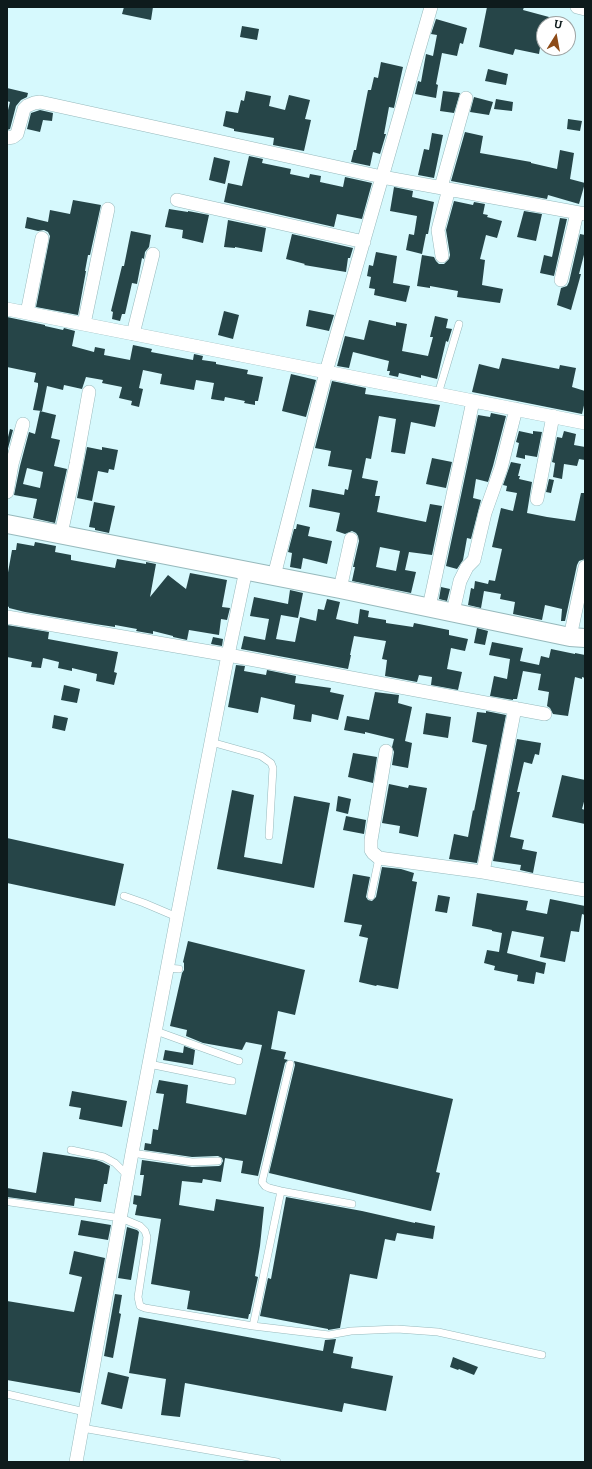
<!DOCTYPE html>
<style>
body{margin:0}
#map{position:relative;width:592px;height:1469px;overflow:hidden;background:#d6f9fd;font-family:Bitter,serif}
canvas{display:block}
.frame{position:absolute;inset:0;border:8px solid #0e1b1c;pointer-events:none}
.north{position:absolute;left:536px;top:16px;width:40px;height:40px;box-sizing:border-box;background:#fff;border:1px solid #9fa4a4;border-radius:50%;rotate:11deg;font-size:11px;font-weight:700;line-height:16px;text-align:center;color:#0e1b1c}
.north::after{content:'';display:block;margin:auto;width:14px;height:18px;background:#8d4b18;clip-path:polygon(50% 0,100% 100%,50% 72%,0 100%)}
</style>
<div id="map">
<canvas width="592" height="1469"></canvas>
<div class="frame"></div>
<div class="north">U</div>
</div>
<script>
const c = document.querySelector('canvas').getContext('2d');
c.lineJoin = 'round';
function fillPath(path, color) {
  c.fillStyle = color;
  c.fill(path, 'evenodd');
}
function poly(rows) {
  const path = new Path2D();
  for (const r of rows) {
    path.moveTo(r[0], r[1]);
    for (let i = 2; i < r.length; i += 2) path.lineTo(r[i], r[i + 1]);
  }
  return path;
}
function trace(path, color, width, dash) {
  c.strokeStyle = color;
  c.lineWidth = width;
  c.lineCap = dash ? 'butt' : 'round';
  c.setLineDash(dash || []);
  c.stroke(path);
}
fillPath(poly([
 [124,7,153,7,151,20,122,14],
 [487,7,524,7,523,10,549,17,547,24,544,24,544,37,542,36,539,54,515,49,513,55,479,47],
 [436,19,467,28,463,44,460,43,457,56,442,53,436,84,438,85,436,98,415,94,418,81,421,82,426,54,433,56,437,35,431,34],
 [242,26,259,29,257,40,240,37],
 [381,62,403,67,394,108,389,107,384,134,386,134,380,154,373,152,370,166,351,162,354,150,356,150,368,90,371,90,374,77,378,78],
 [488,69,508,74,506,85,485,81],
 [7,88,28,93,27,97,21,100,16,106,10,129,7,130,7,114,10,102,7,101],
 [246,91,271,96,269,106,285,110,289,95,310,100,305,119,311,120,304,151,273,145,274,138,234,131,234,129,223,126,226,111,238,113,241,100,244,101],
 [443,91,460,93,454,113,440,111],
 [474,97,493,102,489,115,470,112],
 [496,99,513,102,512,111,494,109],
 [40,110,53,113,52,121,43,120,40,132,27,129,31,113],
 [568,119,582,121,580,131,567,129],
 [465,132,483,136,480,153,531,162,531,163,557,169,560,150,574,153,570,179,585,183,579,204,548,195,547,199,451,181],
 [432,133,443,135,434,178,418,175,424,149,429,150],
 [249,156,263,159,262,163,291,169,290,174,309,178,310,174,321,176,320,182,343,187,345,177,372,183,362,219,337,214,334,227,224,202,228,183,242,186],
 [214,157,230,161,225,184,209,180],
 [394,187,413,191,412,197,434,202,428,234,426,234,422,254,406,250,409,234,414,235,417,216,390,211],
 [73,200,101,205,90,255,88,255,85,271,86,271,78,315,36,307,50,236,48,232,44,230,38,231,25,228,27,217,48,222,50,210,70,214],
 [454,201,473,205,474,202,485,204,483,214,488,215,487,217,502,221,497,238,486,235,480,259,485,260,482,285,503,289,500,303,457,297,458,291,430,286,430,288,417,286,422,255,434,257,436,261,439,264,444,264,449,259,450,255,446,230],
 [169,209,188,212,188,211,209,215,203,243,182,238,183,230,165,227],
 [524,211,542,214,536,241,517,237],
 [560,218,567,219,554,276,540,273,544,255,552,257],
 [228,220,266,228,262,252,235,247,235,248,224,247],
 [131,231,151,235,149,247,145,252,144,259,142,258,137,284,132,283,125,314,122,314,120,321,112,319,113,312,111,311,122,266,124,266],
 [292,234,353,248,350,258,348,258,346,272,304,265,305,264,286,259],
 [580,234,585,235,585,251,579,274,581,274,571,310,557,305,561,288,567,286,569,282],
 [376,252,397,256,393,283,410,286,406,302,374,295,375,289,369,288,371,277,367,276,369,265,373,266],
 [309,310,334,315,329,331,306,326],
 [224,311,239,315,233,339,218,335],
 [435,316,448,319,446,328,452,329,448,342,446,341,437,379,421,375,421,378,399,373,398,377,389,375,390,371,387,371,389,361,353,352,349,368,337,366,345,336,364,340,369,320,396,326,396,322,407,324,402,351,428,356,433,337,430,337],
 [7,317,45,325,45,326,63,330,64,328,75,331,72,346,94,352,95,347,105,349,104,355,130,360,133,345,152,349,151,352,193,360,194,354,203,356,202,360,216,362,216,364,248,370,247,374,263,377,258,401,255,401,255,405,244,403,245,401,225,397,224,401,211,399,214,383,196,380,194,390,160,384,162,374,143,370,139,388,143,389,139,407,131,405,132,401,119,398,122,387,102,383,103,380,86,377,82,389,64,385,63,390,47,386,42,411,33,410,38,386,38,383,34,382,36,373,7,367],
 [502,358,559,369,560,365,576,368,572,387,585,391,585,401,582,414,472,392,479,364,499,369],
 [291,374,316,380,306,417,282,411],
 [332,381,366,388,365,394,440,405,435,427,411,422,405,454,391,452,396,419,379,416,371,459,366,458,362,478,378,481,375,496,380,496,377,512,426,522,430,504,442,506,432,555,409,552,405,570,416,572,411,593,352,581,355,567,353,567,359,541,358,536,356,533,352,531,345,534,336,531,340,513,309,507,312,489,344,495,345,489,348,490,352,470,328,466,331,451,315,448],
 [380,547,400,551,396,571,376,567],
 [40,411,56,415,51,438,60,440,54,466,67,469,55,523,33,518,37,499,14,495,20,466,29,432,35,434],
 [27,468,43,472,40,488,23,484],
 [491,413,506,416,493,466,488,482,476,479,473,498,481,500,471,539,467,538,463,560,457,569,446,566,478,415,490,417],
 [10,429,13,430,7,452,7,441],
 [519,431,533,434,533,431,542,432,537,457,525,455,525,459,516,457,519,443,516,442],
 [564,431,576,434,574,445,585,447,585,460,579,459,577,466,564,464,562,479,553,477,555,463,552,462,557,437,562,438],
 [87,447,102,450,102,447,118,450,114,470,109,469,108,473,98,471,92,501,77,498],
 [432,458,452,462,446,488,426,484],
 [511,462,521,464,518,476,520,476,519,479,532,482,527,513,547,517,575,521,581,493,585,493,585,559,579,561,577,565,565,621,561,621,562,609,545,605,542,620,513,614,515,602,500,599,501,594,484,591,481,608,468,605,471,588,474,589,475,581,488,584,489,580,495,581,502,549,492,547,501,508,513,511,517,493,506,491,507,486,503,485],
 [549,479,554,480,551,493,546,492],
 [94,502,115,506,109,533,95,530,95,528,89,527],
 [297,524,310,527,308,536,332,541,327,564,303,558,301,569,290,567,292,553,288,552,294,529,296,529],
 [35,542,56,546,55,552,71,555,71,560,115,568,117,559,146,564,146,562,156,564,150,597,168,575,186,589,190,573,227,580,222,607,230,608,227,620,221,619,219,635,189,630,187,640,173,637,173,636,153,631,153,634,136,631,137,629,115,625,115,627,95,624,25,612,9,608,9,607,7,606,7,578,12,550,16,550,17,543,34,546],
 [441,587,450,589,447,601,439,599],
 [290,590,303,593,298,618,281,615,276,639,295,642,300,617,316,621,318,609,324,610,327,599,340,602,336,619,358,624,360,609,369,611,368,617,386,620,386,623,413,627,414,623,449,630,449,635,468,639,465,651,451,648,447,669,462,672,458,690,431,685,432,677,419,675,417,682,385,676,387,660,382,659,386,641,354,636,350,655,351,655,348,669,241,649,244,636,265,640,269,619,250,616,254,597,288,604],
 [7,625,49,632,48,639,118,652,114,672,117,673,114,685,96,681,97,674,72,668,72,671,58,668,59,662,43,658,41,668,31,667,32,662,7,657],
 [477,628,488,631,485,645,474,643],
 [213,637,223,639,222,646,211,644],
 [492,642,523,648,520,661,539,665,541,656,549,658,551,649,575,654,575,653,585,655,585,678,582,677,582,679,575,677,568,716,553,714,550,708,547,706,549,692,538,690,541,674,523,671,517,699,513,699,513,700,490,696,494,676,507,679,510,659,489,655],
 [236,665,245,666,244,671,266,675,267,670,296,676,295,683,331,688,330,692,344,695,338,720,312,714,311,722,293,719,295,705,261,697,258,713,228,707],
 [64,685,80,689,77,703,61,700],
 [375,692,399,695,398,703,412,707,405,741,412,743,408,768,392,765,394,752,392,747,394,739,365,732,365,734,344,730,347,716,369,720],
 [486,711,506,715,477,863,449,859,454,834,468,837,473,810,474,811,487,745,472,742,477,712,486,713],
 [426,713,451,717,448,738,423,734],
 [54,715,68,718,65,731,52,728],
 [517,739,541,743,539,755,535,754,532,764,524,762,517,792,520,792,510,837,524,840,522,849,537,852,533,873,520,870,521,865,493,861],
 [353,753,377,757,373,783,348,777],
 [562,775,585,780,585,798,582,809,585,810,585,824,552,817],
 [389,784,408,788,409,785,427,788,418,837,399,833,400,826,382,823],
 [232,790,254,795,244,857,282,864,294,796,330,803,314,888,217,869],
 [338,796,351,799,348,814,336,811],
 [346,816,366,820,364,834,343,830],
 [7,838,124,864,115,906,7,883],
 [382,867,401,869,414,873,412,881,417,882,398,989,377,985,376,986,359,982,368,938,359,936,362,925,344,922,353,874,370,877,366,897,368,900,372,901,376,897],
 [477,893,528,901,526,910,547,914,550,899,585,906,585,915,582,914,579,932,571,931,565,962,540,957,544,937,512,931,507,953,546,963,544,974,536,972,534,984,517,981,518,975,494,970,495,966,484,963,487,950,499,952,502,933,492,931,492,930,472,926],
 [438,895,450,897,447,913,435,911],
 [188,941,305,970,295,1015,278,1011,271,1049,286,1052,284,1059,288,1060,285,1063,258,1176,241,1173,243,1161,225,1158,221,1182,203,1179,202,1183,182,1181,179,1205,214,1211,216,1199,264,1207,260,1246,255,1276,258,1277,250,1314,249,1314,248,1319,187,1309,190,1291,151,1284,161,1219,135,1215,137,1205,133,1204,134,1195,141,1196,144,1175,140,1175,142,1160,192,1167,219,1166,221,1165,223,1161,222,1158,218,1156,192,1157,144,1150,145,1143,151,1144,153,1129,158,1130,164,1094,156,1093,159,1080,188,1085,186,1103,246,1115,262,1045,246,1042,242,1050,203,1043,186,1036,187,1030,170,1026,182,973,184,970,184,963,183,962],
 [184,1046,195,1050,193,1065,163,1060,165,1050,183,1053],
 [294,1061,453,1099,436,1172,440,1173,431,1211,269,1173,295,1065],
 [72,1091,127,1101,122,1127,79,1119,81,1108,69,1106],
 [43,1152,96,1160,102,1162,110,1166,107,1184,104,1184,101,1202,75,1198,74,1206,7,1197,7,1188,36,1193],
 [286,1197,362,1211,415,1223,415,1222,435,1226,433,1239,397,1233,395,1241,385,1239,377,1279,350,1274,340,1328,328,1330,328,1329,260,1316,268,1278,271,1279],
 [81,1220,111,1225,108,1240,78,1235],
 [127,1227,137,1230,139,1232,131,1280,118,1278],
 [74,1251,105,1258,80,1393,7,1380,7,1301,74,1312,82,1277,69,1274],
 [115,1294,122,1295,119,1313,121,1314,113,1358,104,1356],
 [139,1317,323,1351,325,1340,336,1339,333,1353,353,1357,351,1368,393,1376,386,1411,344,1403,342,1412,185,1383,180,1417,161,1415,166,1379,129,1373],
 [453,1357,478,1367,474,1375,459,1369,458,1370,450,1367],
 [108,1372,129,1377,122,1409,101,1404]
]), '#264548');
const lane = poly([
 [438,394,459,324],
 [211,742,261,756,271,763,273,768,269,836],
 [124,896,144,903,177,917],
 [371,896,379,858],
 [167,968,179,969],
 [156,1031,239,1061],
 [149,1064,232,1081],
 [290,1064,262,1182,265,1186,269,1188,281,1191,352,1204],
 [71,1150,104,1157,115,1163,128,1176],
 [132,1153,192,1162,218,1161],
 [10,1202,121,1218,140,1226,145,1231,147,1237,146,1245,138,1297,140,1306,145,1308,253,1326,329,1335,351,1331,397,1329,438,1332,542,1355],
 [253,1326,281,1191],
 [7,1394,85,1412],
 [82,1428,277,1462]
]);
const street = poly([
 [577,7,585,9],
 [7,138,13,137,17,134,24,109,27,106,34,103,40,102,382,177,585,214],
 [441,187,466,98],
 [177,200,364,242],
 [442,256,438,230,440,222,449,189],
 [561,280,577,213],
 [7,309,585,423],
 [27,313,42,238],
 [84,324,108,209],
 [133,334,153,254],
 [7,492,12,464,23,424],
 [537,499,553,416],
 [61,534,76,464,89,392],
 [274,576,326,372,431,7],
 [340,589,351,539],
 [429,607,473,401],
 [453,612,460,581,467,567,474,560,485,513,501,468,516,409],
 [7,617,228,655,545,714],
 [570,637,585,567],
 [386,751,371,840,371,850,373,853,379,858,483,872,585,890],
 [483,872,515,708],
 [76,1462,132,1153,177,917,228,655,246,570]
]);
const secondary = poly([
 [7,524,340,589,570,637,585,638]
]);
trace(lane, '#97b9bc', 8);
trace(street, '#97b9bc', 14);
trace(secondary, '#97b9bc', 20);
trace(lane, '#fff', 7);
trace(street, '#fff', 13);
trace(secondary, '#fff', 18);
</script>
